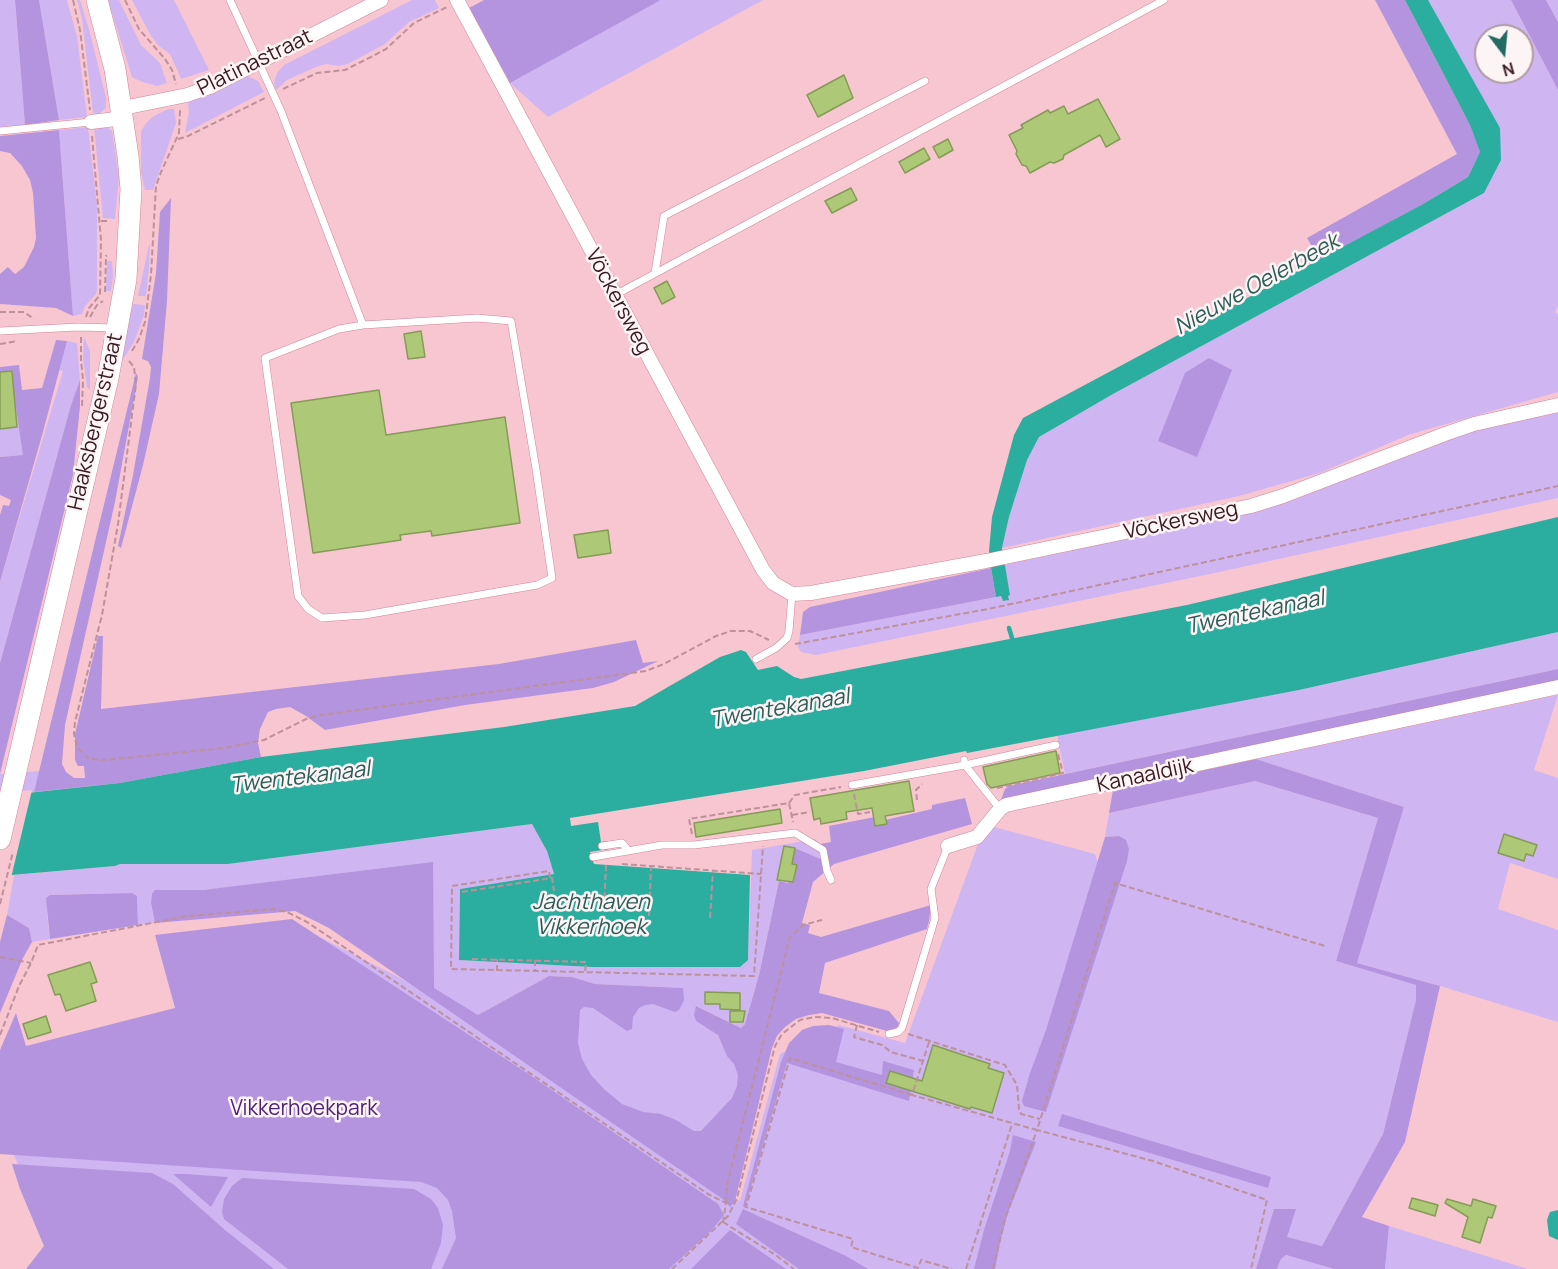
<!DOCTYPE html>
<meta charset="utf-8">
<style>
body{margin:0}
#map{position:relative;width:1558px;height:1269px;overflow:hidden;background:#f8c6d1;font-family:Manrope,sans-serif}
canvas{display:block}
.north{position:absolute;left:1474px;top:24px;width:60px;height:60px;box-sizing:border-box;background:#fdf4f6;border:2px solid #ae9ca1;border-radius:50%;rotate:164deg;font-size:16px;font-weight:700;line-height:24px;text-align:center;color:#371921}
.north::after{content:'';display:block;margin:auto;width:21px;height:27px;background:#236b62;clip-path:polygon(50% 0,100% 100%,50% 72%,0 100%)}
</style>
<div id="map">
<canvas width="1558" height="1269"></canvas>
<div class="north">N</div>
</div>
<script>
const c = document.querySelector('canvas').getContext('2d');
c.lineJoin = 'round';
function fillPath(path, color) {
  c.fillStyle = color;
  c.fill(path, 'evenodd');
}
function poly(rows) {
  const path = new Path2D();
  for (const r of rows) {
    path.moveTo(r[0], r[1]);
    for (let i = 2; i < r.length; i += 2) path.lineTo(r[i], r[i + 1]);
  }
  return path;
}
function trace(path, color, width, dash) {
  c.strokeStyle = color;
  c.lineWidth = width;
  c.lineCap = dash ? 'butt' : 'round';
  c.setLineDash(dash || []);
  c.stroke(path);
}
function drawText(font, color, halo, rows, align = 'center') {
  c.font = font + ' Manrope,sans-serif';
  c.lineWidth = 5;
  c.setLineDash([]);
  c.textBaseline = 'middle';
  c.strokeStyle = halo;
  c.fillStyle = color;
  for (const [text, x, y, turn = 0] of rows) {
    c.save();
    c.translate(x, y);
    c.rotate((+turn || 0) * Math.PI / 180);
    c.textAlign = isNaN(turn) ? turn : align;
    if (halo) c.strokeText(text, 0, 0);
    c.fillText(text, 0, 0);
    c.restore();
  }
}
fillPath(poly([
 [0,0,15,0,25,125,0,127],
 [39,0,67,0,77,36,87,117,59,120],
 [77,0,80,0,89,29,106,98,106,108,99,114,93,113,82,19],
 [108,0,119,0,141,45,160,63,167,83,157,86,142,82,132,77],
 [132,0,174,0,209,70,181,79,170,54,159,46,151,36],
 [412,0,435,0,439,8,409,22,385,44,348,64,338,66,326,64,316,67,287,80,276,90,274,83,277,73,284,65],
 [659,0,763,0,548,117,510,83],
 [1428,0,1511,0,1558,90,1558,306,1555,312,1558,314,1558,392,1408,435,1320,473,1239,496,1002,548,1009,517,1027,460,1039,437,1113,394,1484,193,1449,39],
 [1486,36,1522,36,1522,72,1486,72],
 [1546,0,1558,0,1558,22],
 [248,76,258,81,264,92,185,133,189,112,188,103],
 [168,109,174,109,176,123,153,190,145,190,141,172,141,131,147,122,154,116],
 [88,127,97,206,97,289,96,294,85,306,82,314,73,316,59,130],
 [94,127,107,127,112,131,119,177,115,219,103,218],
 [149,245,150,245,149,268,146,296,138,296],
 [107,261,112,261,113,277,111,291,106,291],
 [133,304,145,305,144,315,134,342,124,358,121,358],
 [84,337,90,351,90,390,87,387,83,359],
 [67,341,77,343,80,380,71,405,0,663,0,582,63,371,59,370],
 [0,401,15,401,24,455,0,457],
 [1558,411,1558,498,1210,574,816,655,801,652,798,647,800,635,1001,596,1003,601,1008,600,1008,596,1010,594,1004,565,1270,508,1469,431],
 [1558,632,1558,669,1065,774,1057,735,1299,690],
 [1558,695,1534,770,1558,778,1558,879,1510,863,1498,909,1558,930,1558,1022,1440,986,1357,963,1404,807,1256,759],
 [40,771,34,792,0,796,0,774],
 [1255,781,1378,818,1336,961,1416,985,1416,1000,1383,1134,1322,1246,1286,1237,1288,1230,1269,1226,1256,1269,35,1269,49,1238,2,1127,26,1049,178,1010,292,923,414,985,470,1011,433,988,433,875,254,885,203,890,155,890,151,903,155,923,138,925,137,896,132,893,50,895,47,914,50,939,32,942,29,928,7,915,14,875,115,866,120,864,228,864,533,824,547,851,554,874,460,889,459,960,592,967,740,967,748,959,752,850,815,839,820,844,823,860,795,848,784,846,777,880,779,881,759,975,745,1024,741,1028,697,1006,720,1039,752,1061,714,1187,740,1201,780,1054,839,1025,905,1043,978,844,994,827,1095,854,1107,891,1115,894,1129,849,1119,836,1105,837,1109,813],
 [549,976,572,977,595,984,682,988,480,1014],
 [1389,1226,1528,1269,1385,1269],
 [1286,1255,1334,1269,1277,1269,1281,1259]
]), '#cfb6f2');
fillPath(poly([
 [15,0,39,0,59,120,25,125],
 [484,0,659,0,659,1,510,83,469,8],
 [1375,0,1405,0,1470,125,1480,152,1468,177,1423,204,1320,260,1307,238,1457,154],
 [1511,0,1546,0,1558,22,1558,90],
 [59,130,73,316,56,308,0,304,0,274,8,267,15,274,24,267,34,247,36,238,33,193,30,180,22,166,10,153,0,151,0,136],
 [171,198,167,301,159,394,143,465,121,548,118,546,133,475,150,378,151,367,148,361,142,359,156,273,160,212],
 [56,340,67,341,43,432,0,582,0,515,3,505,9,506,11,500,0,495,0,457,23,455,15,401,0,401,0,367,19,365,22,390,42,388],
 [1209,358,1232,370,1197,457,1158,441,1185,373],
 [136,373,138,377,115,502,65,725,62,764,66,772,74,778,85,778,84,766,78,766,75,760,75,734,98,636,103,636,101,709,499,664,636,640,643,663,658,661,614,682,593,688,465,705,325,730,306,716,290,707,276,709,268,712,260,729,258,743,261,757,120,783,34,792],
 [80,380,80,406,73,475,0,774,0,663,71,405],
 [991,568,996,597,800,635,803,612,810,607],
 [1558,669,1558,682,1001,800,1005,789,1009,786],
 [1256,759,1404,807,1357,963,1440,986,1405,1142,1362,1217,1389,1226,1385,1269,1334,1269,1286,1255,1281,1259,1277,1269,1256,1269,1274,1209,1296,1209,1287,1237,1322,1246,1383,1134,1416,1000,1416,985,1336,961,1378,818,1255,781,1109,813,1113,790],
 [965,798,972,824,834,864,813,882,802,923,810,925,808,933,821,937,931,905,929,921,927,929,825,963,819,993,889,1011,899,1023,898,1027,887,1031,822,1013,809,1015,796,1019,785,1027,777,1036,772,1048,735,1201,730,1207,724,1200,329,928,295,911,155,923,151,903,152,894,155,890,203,890,433,862,434,988,478,1015,549,976,572,977,595,984,683,988,684,1000,679,1010,675,1012,653,1004,645,1005,639,1008,633,1017,632,1029,627,1031,593,1008,584,1007,580,1010,578,1043,582,1059,591,1075,605,1090,622,1104,643,1112,661,1114,676,1120,694,1131,701,1131,732,1098,737,1086,738,1075,734,1064,727,1056,718,1035,696,1021,694,1015,696,1006,741,1028,745,1024,759,975,779,881,788,883,789,879,794,879,796,865,792,864,795,848,823,860,820,844,831,842,829,826,880,816,881,821,932,809,932,805],
 [1119,836,1126,840,1129,849,1127,861,1046,1112,1024,1106,1022,1101,1030,1073,1046,1030,1105,837],
 [132,893,137,896,138,925,50,939,46,898,50,895],
 [7,915,29,928,32,942,23,958,0,1013,0,942],
 [292,919,527,1073,718,1204,724,1215,710,1232,669,1269,442,1269,456,1238,452,1211,448,1200,437,1188,421,1182,0,1154,0,1050,16,1013,26,1046,175,1008,155,935],
 [829,1025,844,1029,836,1062,882,1075,883,1061,914,1070,909,1101,787,1063,745,1208,743,1206,781,1062,789,1043,802,1030,813,1026],
 [1062,1114,1271,1177,1268,1188,1058,1126],
 [1013,1135,1036,1142,1008,1213,1001,1238,995,1269,974,1269,984,1230,1010,1151],
 [12,1164,152,1173,173,1184,225,1230,274,1269,26,1269,44,1246,20,1189],
 [173,1174,185,1174,228,1177,211,1207],
 [242,1178,414,1189,431,1199,438,1208,443,1225,441,1243,433,1264,431,1269,288,1269,224,1219,222,1212,224,1199,232,1186],
 [743,1209,846,1256,868,1269,799,1269,736,1224],
 [730,1230,786,1269,691,1269]
]), '#b494df');
fillPath(poly([
 [1405,0,1428,0,1500,128,1501,160,1484,193,1113,394,1039,437,1027,460,1009,517,1002,548,1010,595,1008,596,1009,600,1003,601,1001,596,996,597,991,568,989,551,992,517,1014,435,1023,418,1423,204,1468,177,1480,152,1470,125],
 [1558,517,1558,632,1299,690,967,753,966,751,864,771,570,818,571,826,598,822,601,842,608,841,609,849,590,852,594,864,750,875,748,960,740,967,592,967,459,960,460,889,554,874,547,851,532,824,228,864,120,864,115,866,0,876,27,793,120,783,261,757,504,727,635,706,720,657,741,650,746,652,758,670,777,666,794,677,801,679,1187,605],
 [1558,1210,1558,1240,1549,1236,1547,1220,1550,1212]
]), '#2bae9f');
fillPath(poly([
 [32,790,11,878,0,879,0,793]
]), '#f8c6d1');
trace(poly([
 [1009,628,1012,638]
]), '#2bae9f', 4.5);
const building = poly([
 [844,75,853,98,818,117,807,95,844,75],
 [1098,99,1120,139,1106,147,1100,135,1064,155,1063,159,1054,163,1050,162,1030,173,1026,166,1022,165,1016,154,1017,151,1009,135,1023,128,1021,125,1048,110,1050,113,1064,106,1068,114,1098,99],
 [948,139,953,150,939,158,933,147,948,139],
 [924,148,930,159,905,173,899,162,924,148],
 [851,188,857,200,832,213,825,201,851,188],
 [667,281,675,297,662,304,654,288,667,281],
 [421,331,425,357,408,359,404,334,421,331],
 [12,371,17,427,0,429,0,372,12,371],
 [379,390,386,435,505,417,520,523,432,536,431,531,400,535,401,540,313,553,291,403,379,390],
 [608,530,611,553,578,558,574,535,608,530],
 [1056,751,1060,773,991,788,987,784,983,767,1056,751],
 [909,781,914,811,885,816,887,824,875,826,872,808,846,812,847,819,821,824,820,818,814,820,810,798,909,781],
 [780,809,782,823,696,837,694,823,780,809],
 [1504,834,1537,845,1533,856,1526,854,1524,861,1498,853,1504,834],
 [784,846,795,848,792,864,797,865,793,882,777,880,784,846],
 [90,962,97,982,91,984,96,1001,66,1011,60,994,55,995,48,975,90,962],
 [705,992,740,993,740,1010,720,1009,720,1004,705,1004,705,992],
 [730,1011,745,1011,743,1022,730,1022,730,1011],
 [46,1016,51,1032,28,1039,23,1024,46,1016],
 [933,1045,990,1064,988,1068,1004,1073,992,1113,971,1107,970,1109,886,1083,890,1071,922,1081,933,1045],
 [1412,1198,1438,1205,1435,1216,1409,1208,1412,1198],
 [1447,1199,1471,1206,1473,1199,1496,1206,1492,1218,1488,1217,1480,1243,1462,1237,1468,1217,1445,1203,1447,1199]
]);
fillPath(building, '#adc877');
trace(building, '#859b56', 1.5);
const lane = poly([
 [230,0,281,111,363,325,339,329,265,358,298,596,308,609,322,618,365,615,537,585,552,578,536,469,511,321,477,318,363,325],
 [0,131,91,122],
 [655,273,664,216,925,81],
 [615,295,1164,0],
 [0,331,78,327,115,328],
 [756,659,776,648,787,638,789,631,792,594],
 [964,760,965,765,1000,809],
 [852,785,965,765,1056,745],
 [602,846,622,843,628,850],
 [593,857,662,845,694,845,795,833,823,850,827,871,831,880],
 [889,1034,898,1032,902,1028,935,918,931,889,948,846]
]);
const street = poly([
 [457,0,763,570,773,583,792,594,811,593,986,561,1251,506,1283,496,1445,434,1474,424,1558,405],
 [123,108,187,95,210,87,381,0],
 [91,122,124,118],
 [948,846,977,837,1000,809,1006,805,1558,687]
]);
const primary = poly([
 [0,839,108,378,126,279,131,189,128,156,115,69,97,0]
]);
trace(lane, '#d18498', 8);
trace(street, '#d18498', 15);
trace(primary, '#d18498', 22);
trace(poly([
 [73,0,80,30,90,110],
 [125,0,139,29,165,59,172,70,176,84],
 [283,89,317,73,345,70,371,57,386,49,414,23,447,7],
 [178,139,186,137,265,98],
 [101,221,110,221],
 [105,292,106,256,107,256],
 [0,312,24,312,34,319],
 [86,317,89,308,100,295,101,240,92,136],
 [90,317,97,305,103,301],
 [81,337,81,360,83,380,82,406],
 [0,344,17,341],
 [132,351,139,339,145,322,151,275,156,186,161,172,179,133,180,110],
 [129,361,134,367,136,384,118,524,102,615,75,722,74,734,77,747,89,759,105,760,225,748,264,740,306,719,321,715,646,671,664,664,716,636,731,631,750,631,769,640],
 [795,644,988,609,1558,486],
 [997,788,1063,773,1058,754],
 [854,794,858,814,870,812],
 [917,800,916,790,922,784],
 [789,803,795,795,841,787],
 [792,815,810,812],
 [692,834,689,819,789,803,793,822],
 [622,864,761,874],
 [550,878,549,871,452,886,451,969,754,976,763,846],
 [462,892,552,878,554,891],
 [0,904,13,852],
 [604,907,606,865],
 [649,916,651,867],
 [710,918,713,871],
 [0,957,31,963],
 [472,959,586,962,585,973],
 [535,960,535,972],
 [497,971,497,959],
 [857,1025,854,1037,882,1045,891,1052,923,1061],
 [908,1034,1005,1065,1017,1085,1019,1109,1021,1114,1040,1119],
 [0,1035,19,986,31,963,38,945,188,916,272,909,287,912,307,922,708,1194,726,1203,723,1222],
 [929,1042,912,1095,1037,1130,1115,883,1325,946],
 [912,1095,790,1058,746,1207,853,1239,851,1247,918,1268,921,1260,952,1269],
 [726,1203,727,1185,790,937,803,925,822,920],
 [723,1222,777,1256,794,1269],
 [672,1269,728,1216,737,1198,775,1046,782,1034,800,1020,815,1017,832,1018,879,1032],
 [966,1269,1012,1124],
 [993,1269,1005,1219,1037,1130,1153,1161,1267,1200,1251,1269]
]), '#bd919b', 2, [6, 3]);
trace(lane, '#fff', 7);
trace(street, '#fff', 14);
trace(primary, '#fff', 21);
drawText('21px', '#371921', '#fdf4f6', [
 ["Platinastraat",255,63,-26],
 ["Vöckersweg",618,302,62],
 ["Haaksbergerstraat",96,422,-77],
 ["Vöckersweg",1181,521,-12],
 ["Kanaaldijk",1145,776,-12]
]);
drawText('21px', '#4f2279', '#fdf4f6', [
 ["Vikkerhoekpark",304,1109]
]);
drawText('italic 22px', '#2b5e57', '#fdf4f6', [
 ["Nieuwe Oelerbeek",1257,285,-29],
 ["Twentekanaal",1255,613,-12],
 ["Twentekanaal",780,709,-10],
 ["Twentekanaal",300,778,-7],
 ["Jachthaven",591,903],
 ["Vikkerhoek",591,928]
]);
</script>
